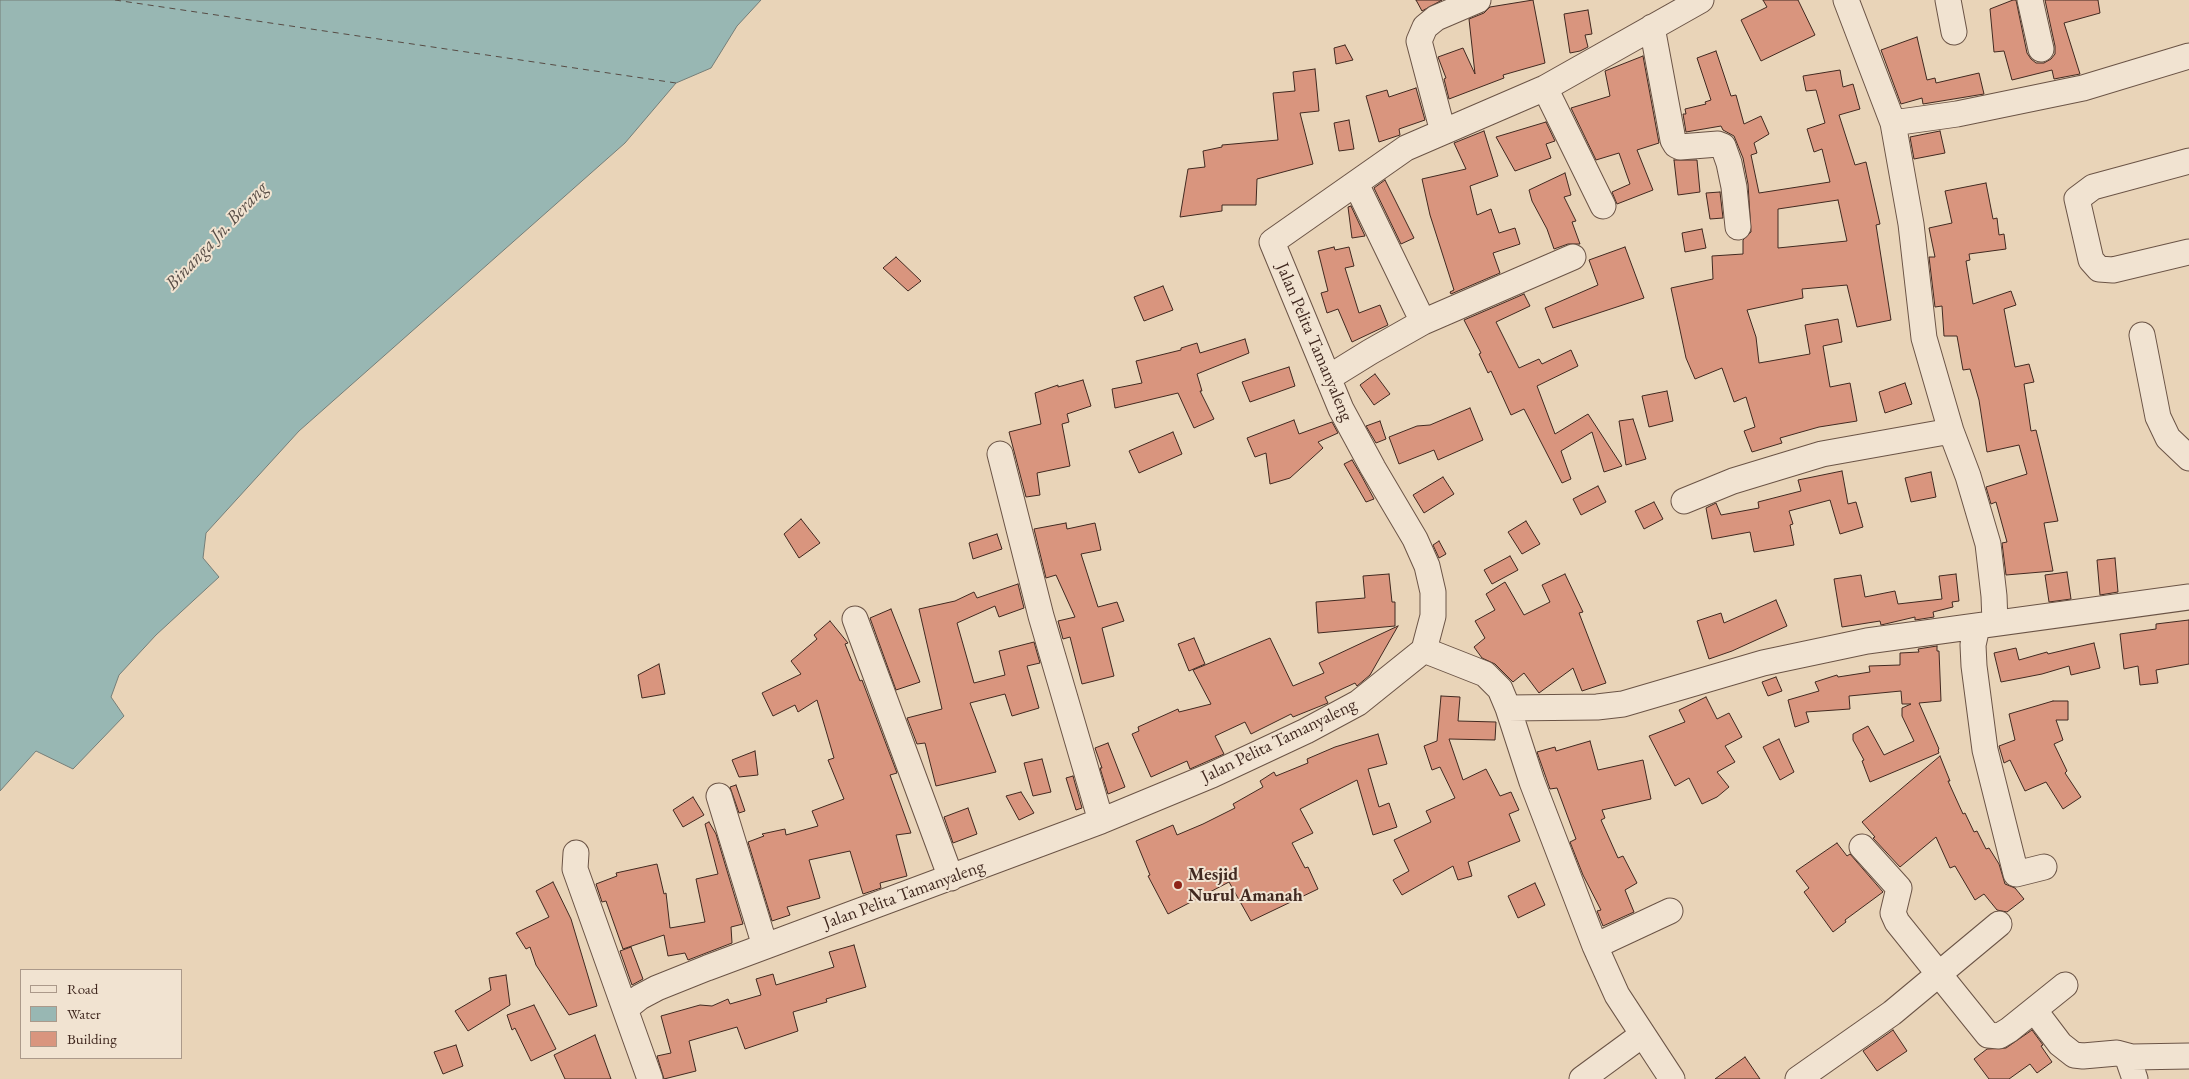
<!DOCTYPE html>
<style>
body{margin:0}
#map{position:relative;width:2189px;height:1079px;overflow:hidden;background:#e9d4b8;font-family:"EB Garamond",serif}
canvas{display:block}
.legend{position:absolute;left:20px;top:969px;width:162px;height:90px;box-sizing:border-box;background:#f1e3d1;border:1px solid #ab998a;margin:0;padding:6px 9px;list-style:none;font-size:15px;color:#412920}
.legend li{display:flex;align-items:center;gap:10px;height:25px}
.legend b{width:25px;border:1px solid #ab998a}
</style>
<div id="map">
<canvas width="2189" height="1079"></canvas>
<ul class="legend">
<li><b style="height:6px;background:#f1e3d1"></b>Road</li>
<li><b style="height:14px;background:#98b7b3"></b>Water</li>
<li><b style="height:14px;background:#d9957e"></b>Building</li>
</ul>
</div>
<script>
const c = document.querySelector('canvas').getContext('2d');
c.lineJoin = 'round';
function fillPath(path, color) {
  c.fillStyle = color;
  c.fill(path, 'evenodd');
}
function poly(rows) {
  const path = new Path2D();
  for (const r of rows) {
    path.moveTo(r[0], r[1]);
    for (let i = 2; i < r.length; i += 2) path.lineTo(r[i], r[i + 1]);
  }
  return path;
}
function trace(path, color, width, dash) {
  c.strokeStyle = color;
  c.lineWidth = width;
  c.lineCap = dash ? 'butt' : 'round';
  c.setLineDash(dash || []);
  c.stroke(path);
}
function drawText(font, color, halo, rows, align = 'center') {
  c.font = font + ' "EB Garamond",serif';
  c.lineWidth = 4;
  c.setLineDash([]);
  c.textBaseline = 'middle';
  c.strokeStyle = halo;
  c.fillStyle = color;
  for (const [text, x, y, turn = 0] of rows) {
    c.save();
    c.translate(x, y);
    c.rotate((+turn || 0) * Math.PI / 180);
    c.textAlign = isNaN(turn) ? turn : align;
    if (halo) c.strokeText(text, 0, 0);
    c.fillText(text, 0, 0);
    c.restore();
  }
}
const water = poly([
 [0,0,761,0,737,26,711,68,676,83,625,143,299,431,206,533,203,558,219,577,156,635,119,675,111,697,124,716,73,769,36,751,0,791,0,0]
]);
fillPath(water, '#98b7b3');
trace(water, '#757e78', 1);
trace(poly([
 [115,0,676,83]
]), '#574c45', 1, [6, 5]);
const building = poly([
 [1416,0,1442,0,1422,11,1416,0],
 [1533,0,1545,63,1503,75,1504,78,1449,99,1444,79,1446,78,1438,57,1463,48,1475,74,1469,19,1484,13,1490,7,1533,0],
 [1763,0,1798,0,1815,35,1761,61,1741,20,1767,7,1763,0],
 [2013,0,2016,0,2027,53,2031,59,2036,63,2044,63,2051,59,2055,54,2055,46,2045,0,2098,0,2100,13,2064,23,2080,74,2054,79,2052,70,2012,80,2004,51,1994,52,1990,9,2013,0],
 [1588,10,1592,34,1585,35,1588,47,1580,51,1570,53,1564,14,1588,10],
 [1917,37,1927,80,1935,78,1936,83,1979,73,1984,94,1923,104,1922,98,1901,104,1881,50,1917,37],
 [1345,45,1353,60,1336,64,1334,48,1345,45],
 [1716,51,1731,96,1736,95,1744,124,1761,116,1769,134,1754,143,1757,153,1751,155,1759,193,1830,182,1822,149,1814,152,1807,129,1825,123,1816,90,1806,91,1803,76,1840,70,1843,87,1853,84,1860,109,1839,115,1855,165,1866,162,1880,224,1876,225,1891,320,1857,327,1847,285,1802,289,1803,298,1747,310,1756,337,1759,363,1810,354,1805,325,1838,319,1842,342,1823,346,1830,387,1850,383,1857,421,1819,427,1780,438,1782,443,1752,452,1744,431,1755,427,1746,397,1734,402,1722,368,1695,379,1686,358,1671,288,1713,279,1712,256,1743,254,1743,240,1751,232,1748,184,1743,158,1734,136,1723,130,1721,126,1686,132,1683,114,1686,114,1685,109,1706,104,1705,102,1711,100,1697,58,1716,51],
 [1838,200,1847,241,1778,248,1778,209,1838,200],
 [1643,56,1659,143,1637,150,1653,190,1617,204,1612,192,1630,184,1619,153,1596,160,1571,108,1610,96,1605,71,1643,56],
 [1315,69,1319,111,1300,113,1313,164,1257,179,1256,205,1222,205,1222,211,1180,217,1188,169,1205,167,1203,151,1222,147,1222,145,1278,140,1273,93,1295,91,1293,72,1315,69],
 [1416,88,1425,120,1399,129,1400,135,1379,142,1366,96,1387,90,1389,97,1416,88],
 [1349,120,1354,149,1339,151,1334,123,1349,120],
 [1546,122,1555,141,1546,144,1551,158,1515,171,1496,137,1546,122],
 [1484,131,1498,176,1470,186,1477,215,1491,209,1499,233,1515,228,1520,244,1493,253,1500,273,1451,294,1450,292,1454,290,1430,215,1422,179,1466,169,1454,143,1484,131],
 [1940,131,1945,153,1914,159,1910,137,1940,131],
 [1674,160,1697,160,1700,192,1678,195,1674,160],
 [1565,173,1571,195,1564,197,1576,221,1572,222,1580,244,1568,244,1554,249,1547,229,1532,201,1529,190,1565,173],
 [1385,180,1414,238,1401,244,1374,188,1385,180],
 [1986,183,1993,219,1997,218,1999,235,2004,234,2006,249,1969,254,1970,260,1966,261,1973,304,2011,291,2016,305,2004,309,2015,367,2029,364,2034,382,2024,384,2031,431,2036,430,2058,521,2044,523,2053,571,2006,575,2002,543,2007,542,1996,502,1991,504,1986,487,2027,474,2019,445,1987,452,1979,400,1970,369,1963,370,1957,336,1944,336,1942,306,1935,307,1929,257,1935,257,1929,228,1952,223,1945,191,1986,183],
 [1720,192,1723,218,1710,219,1706,193,1720,192],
 [1351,206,1365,236,1352,238,1348,207,1351,206],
 [1702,229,1706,248,1685,252,1682,233,1702,229],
 [1334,247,1335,250,1349,247,1354,266,1345,268,1359,313,1380,305,1388,325,1352,342,1338,309,1327,313,1321,293,1328,291,1318,251,1334,247],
 [1625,247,1644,298,1553,328,1545,308,1598,285,1589,260,1625,247],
 [896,257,921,281,908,291,883,268,896,257],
 [1163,286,1173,310,1144,321,1134,297,1163,286],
 [1524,294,1530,306,1496,322,1519,368,1539,359,1542,364,1571,350,1578,366,1537,386,1555,434,1588,414,1622,466,1604,472,1592,432,1561,451,1571,479,1562,483,1524,409,1511,415,1491,371,1488,373,1479,354,1481,353,1464,320,1524,294],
 [1245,339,1249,353,1197,374,1202,391,1200,391,1214,419,1194,428,1178,393,1115,408,1112,389,1142,383,1136,361,1181,350,1181,348,1197,343,1200,353,1245,339],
 [1289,367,1295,386,1250,402,1242,382,1289,367],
 [1375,374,1390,394,1374,405,1360,385,1375,374],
 [1083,380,1091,406,1067,414,1069,422,1062,424,1070,466,1037,473,1040,495,1026,497,1009,432,1041,424,1035,393,1058,385,1058,387,1083,380],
 [1905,383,1912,404,1885,413,1879,392,1905,383],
 [1667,391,1673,421,1649,427,1642,396,1667,391],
 [1470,408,1483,440,1438,460,1434,450,1399,464,1389,437,1417,426,1430,425,1470,408],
 [1633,419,1646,459,1626,465,1619,421,1633,419],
 [1294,420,1299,434,1332,422,1338,433,1318,442,1323,448,1290,478,1270,484,1266,453,1255,457,1247,438,1294,420],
 [1380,421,1386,439,1376,443,1366,426,1380,421],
 [1173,432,1182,454,1139,473,1129,451,1173,432],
 [1352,460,1361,475,1374,499,1366,502,1344,464,1352,460],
 [1842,471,1848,504,1856,502,1863,527,1840,534,1830,500,1789,511,1793,524,1790,525,1794,545,1754,552,1750,532,1712,539,1706,508,1716,503,1721,515,1759,508,1758,502,1801,491,1798,480,1842,471],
 [1931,472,1936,497,1911,502,1905,478,1931,472],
 [1443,477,1454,494,1424,513,1413,495,1443,477],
 [1598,486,1606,502,1581,515,1573,499,1598,486],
 [1654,502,1663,519,1644,529,1635,511,1654,502],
 [801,519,820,543,799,558,784,534,801,519],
 [1526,521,1540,544,1522,554,1508,532,1526,521],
 [1066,523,1067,529,1095,523,1101,550,1081,554,1098,607,1117,602,1124,621,1102,628,1114,676,1082,684,1070,637,1063,639,1058,621,1075,617,1056,575,1046,578,1034,529,1066,523],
 [997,534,1002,549,973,559,969,543,997,534],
 [1439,541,1446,554,1439,558,1433,545,1439,541],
 [1510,556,1518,570,1492,584,1484,570,1510,556],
 [2115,558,2118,592,2100,595,2097,560,2115,558],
 [2067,572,2071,599,2049,602,2045,575,2067,572],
 [1389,574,1392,602,1395,602,1395,626,1318,633,1316,602,1365,598,1363,576,1389,574],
 [1565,574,1583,612,1579,613,1606,683,1582,691,1573,668,1539,693,1524,673,1513,682,1495,664,1482,658,1474,647,1485,638,1475,621,1495,610,1486,594,1505,582,1524,615,1550,602,1542,585,1565,574],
 [1956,574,1959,601,1952,602,1953,607,1933,612,1934,617,1915,620,1915,617,1881,625,1880,621,1842,627,1834,579,1861,575,1865,597,1895,591,1898,604,1942,599,1939,576,1956,574],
 [1018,584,1024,608,999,617,995,606,957,623,974,683,1005,675,999,651,1034,642,1040,663,1027,666,1039,708,1012,716,1005,694,970,703,996,772,936,786,925,743,917,744,907,718,942,709,919,609,955,601,974,592,977,598,1018,584],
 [1776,600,1787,626,1732,651,1709,659,1697,621,1721,613,1724,623,1776,600],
 [891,609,920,682,896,690,870,618,891,609],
 [2189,620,2189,664,2156,670,2158,683,2140,685,2138,666,2124,669,2120,634,2156,629,2156,624,2189,620],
 [830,621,848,643,845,644,860,681,862,680,897,773,890,775,911,833,896,835,907,876,880,883,881,888,863,894,850,851,809,860,820,898,787,907,790,915,772,921,748,842,764,836,762,834,785,829,786,835,818,826,812,811,844,799,828,760,834,758,817,700,798,712,795,705,773,716,762,693,801,674,791,661,817,639,814,635,830,621],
 [1398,626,1370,675,1357,686,1355,683,1325,697,1328,703,1293,717,1291,714,1251,734,1245,722,1215,736,1224,754,1190,769,1187,761,1151,777,1132,734,1139,731,1138,727,1178,709,1179,712,1211,704,1193,670,1270,638,1293,686,1324,673,1319,663,1398,626],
 [1194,638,1205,664,1189,671,1178,644,1194,638],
 [2094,643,2100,668,2071,675,2069,666,2042,674,2001,682,1994,653,2016,648,2019,660,2047,652,2048,654,2094,643],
 [1937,646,1937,651,1939,651,1941,701,1919,703,1939,749,1938,750,1939,753,1870,782,1862,761,1864,760,1853,740,1853,734,1868,726,1884,755,1914,741,1902,716,1902,708,1911,704,1902,704,1901,691,1849,696,1850,709,1806,712,1809,722,1795,727,1788,700,1819,691,1815,682,1837,675,1838,677,1870,672,1869,666,1900,665,1900,653,1919,652,1918,649,1937,646],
 [659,664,665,694,642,698,638,675,659,664],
 [1776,677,1782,691,1768,696,1762,682,1776,677],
 [1441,696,1460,697,1458,721,1496,722,1495,740,1449,739,1463,780,1486,769,1500,796,1511,792,1519,810,1509,814,1520,841,1468,862,1472,876,1458,880,1453,866,1402,895,1393,880,1409,871,1394,840,1431,822,1426,811,1455,798,1440,767,1432,770,1424,746,1437,741,1441,696],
 [1706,697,1717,719,1729,713,1742,737,1725,746,1735,762,1717,772,1729,787,1717,797,1702,804,1689,778,1675,786,1649,736,1685,722,1679,710,1706,697],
 [2053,701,2068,701,2068,720,2056,720,2063,740,2054,744,2067,771,2065,773,2081,797,2063,809,2046,782,2025,791,2010,760,2004,763,1999,746,2015,740,2009,714,2053,701],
 [1378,734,1387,764,1368,769,1379,807,1389,803,1397,827,1373,835,1357,780,1300,809,1313,833,1292,843,1305,868,1308,867,1318,889,1251,921,1229,882,1168,914,1148,876,1150,875,1136,841,1173,825,1177,835,1203,824,1235,808,1233,804,1263,787,1260,781,1274,772,1276,776,1308,763,1307,759,1335,747,1378,734],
 [1779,739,1794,772,1780,780,1763,747,1779,739],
 [1590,741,1598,770,1643,760,1651,799,1602,810,1605,818,1601,820,1618,858,1623,856,1637,883,1625,890,1634,912,1603,926,1597,911,1601,910,1583,875,1570,842,1576,839,1557,788,1550,789,1537,752,1555,747,1556,751,1590,741],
 [1108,743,1125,787,1108,794,1100,768,1102,768,1095,748,1108,743],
 [755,751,758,775,739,777,732,760,755,751],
 [1940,756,1950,781,1948,781,1963,814,1965,813,1974,832,1977,831,1986,849,1989,848,1999,864,2005,884,2015,888,2024,899,2007,912,1997,910,1984,894,1975,900,1955,866,1950,868,1936,837,1900,867,1873,838,1875,837,1862,822,1940,756],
 [1042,759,1051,792,1033,796,1024,763,1042,759],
 [1073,776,1082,808,1076,810,1066,778,1073,776],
 [736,785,745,811,739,813,730,787,736,785],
 [1021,792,1034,813,1019,820,1006,796,1021,792],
 [693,797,704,815,683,827,673,810,693,797],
 [968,808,977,834,953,843,944,817,968,808],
 [709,822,716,834,743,924,731,927,732,943,688,960,685,953,668,956,664,935,623,949,606,901,602,902,596,884,617,876,616,873,657,864,664,894,666,893,670,928,705,922,696,879,718,874,705,824,709,822],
 [1837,843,1847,856,1850,854,1883,892,1845,920,1846,922,1833,932,1804,892,1809,888,1796,871,1837,843],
 [553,882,571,919,597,1006,569,1015,536,965,530,947,526,949,516,933,549,917,536,891,553,882],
 [1535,883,1545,905,1518,918,1508,896,1535,883],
 [854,945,866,987,826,999,827,1002,793,1012,798,1031,745,1049,737,1027,689,1041,696,1071,664,1079,657,1056,671,1053,661,1016,700,1005,712,1006,728,999,730,1004,761,995,756,979,773,974,776,985,834,967,829,952,854,945],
 [631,947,643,979,632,985,620,951,631,947],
 [506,975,510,1005,468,1031,455,1011,491,990,489,978,506,975],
 [534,1005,556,1049,531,1061,515,1028,512,1030,507,1015,534,1005],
 [1893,1030,1907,1051,1877,1071,1863,1051,1893,1030],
 [2032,1030,2043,1045,2041,1046,2052,1062,2037,1073,2030,1064,2009,1079,1989,1079,1974,1059,1987,1049,2006,1048,2032,1030],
 [595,1035,611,1079,565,1079,554,1055,595,1035],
 [456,1045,463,1066,443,1074,434,1052,456,1045],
 [1745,1057,1760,1079,1715,1079,1745,1057]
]);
fillPath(building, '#d9957e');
trace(building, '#412920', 1);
const minor = poly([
 [1846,0,1893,123,1911,224,1924,338,1951,431,1968,476,1988,544,1994,596,1995,623],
 [1948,0,1954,32],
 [2030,0,2041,49],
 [1652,27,1673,140,1676,145,1680,147,1718,144,1723,146,1729,163,1734,187,1738,227],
 [1545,88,1603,206],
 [1893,123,1957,114,2083,88,2189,56],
 [1443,132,1419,41,1425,27,1436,18,1478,0],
 [2189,161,2093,187,2077,199,2091,260,2099,269,2113,270,2189,252],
 [1356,184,1423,322],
 [2142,335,2158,417,2168,438,2189,458],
 [1328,378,1370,352,1423,322,1573,257],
 [1000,454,1041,616,1101,821],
 [1684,501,1733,481,1822,454,1951,431],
 [855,619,951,878],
 [1977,627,1973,645,1974,666,1985,750,2016,874,2044,867],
 [1424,650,1485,674,1500,689,1508,708,1597,707,1623,704,1763,663,1867,641,2189,597],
 [1508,708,1532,782,1595,946,1617,995,1672,1079],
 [719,796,765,946],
 [1862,847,1899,888,1893,913,1897,922,1988,1035,1999,1036,2009,1030,2065,985],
 [576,853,575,869,625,1009],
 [1595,946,1670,911],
 [2035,1011,2060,1044,2074,1055,2083,1056,2117,1053,2132,1057,2189,1056],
 [2127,1056,2135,1079],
 [650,1079,625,1009,640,997,657,988,707,968,1101,821,1212,775,1306,731,1358,703,1424,650,1433,616,1433,592,1427,566,1415,539,1373,468,1341,409,1272,242,1406,148,1545,88,1701,0],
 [1582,1079,1642,1035],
 [1798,1079,1892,1013,1999,924]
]);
trace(minor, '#6b5446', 27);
trace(minor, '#f1e3d1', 25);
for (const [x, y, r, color] of [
 [1178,885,5,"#8f2418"]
]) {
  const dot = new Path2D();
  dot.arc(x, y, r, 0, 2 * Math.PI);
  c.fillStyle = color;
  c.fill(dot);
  trace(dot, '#f1e3d1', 2);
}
drawText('18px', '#412920', '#f1e3d1', [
 ["Jalan Pelita Tamanyaleng",1314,342,67],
 ["Jalan Pelita Tamanyaleng",1279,741,-26],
 ["Jalan Pelita Tamanyaleng",904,895,-20]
]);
drawText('bold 18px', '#412920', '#f1e3d1', [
 ["Mesjid",1188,875],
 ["Nurul Amanah",1188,896]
], 'left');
drawText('italic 19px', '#574c45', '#f1e3d1', [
 ["Binanga Jn. Berang",217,236,-47]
]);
</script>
